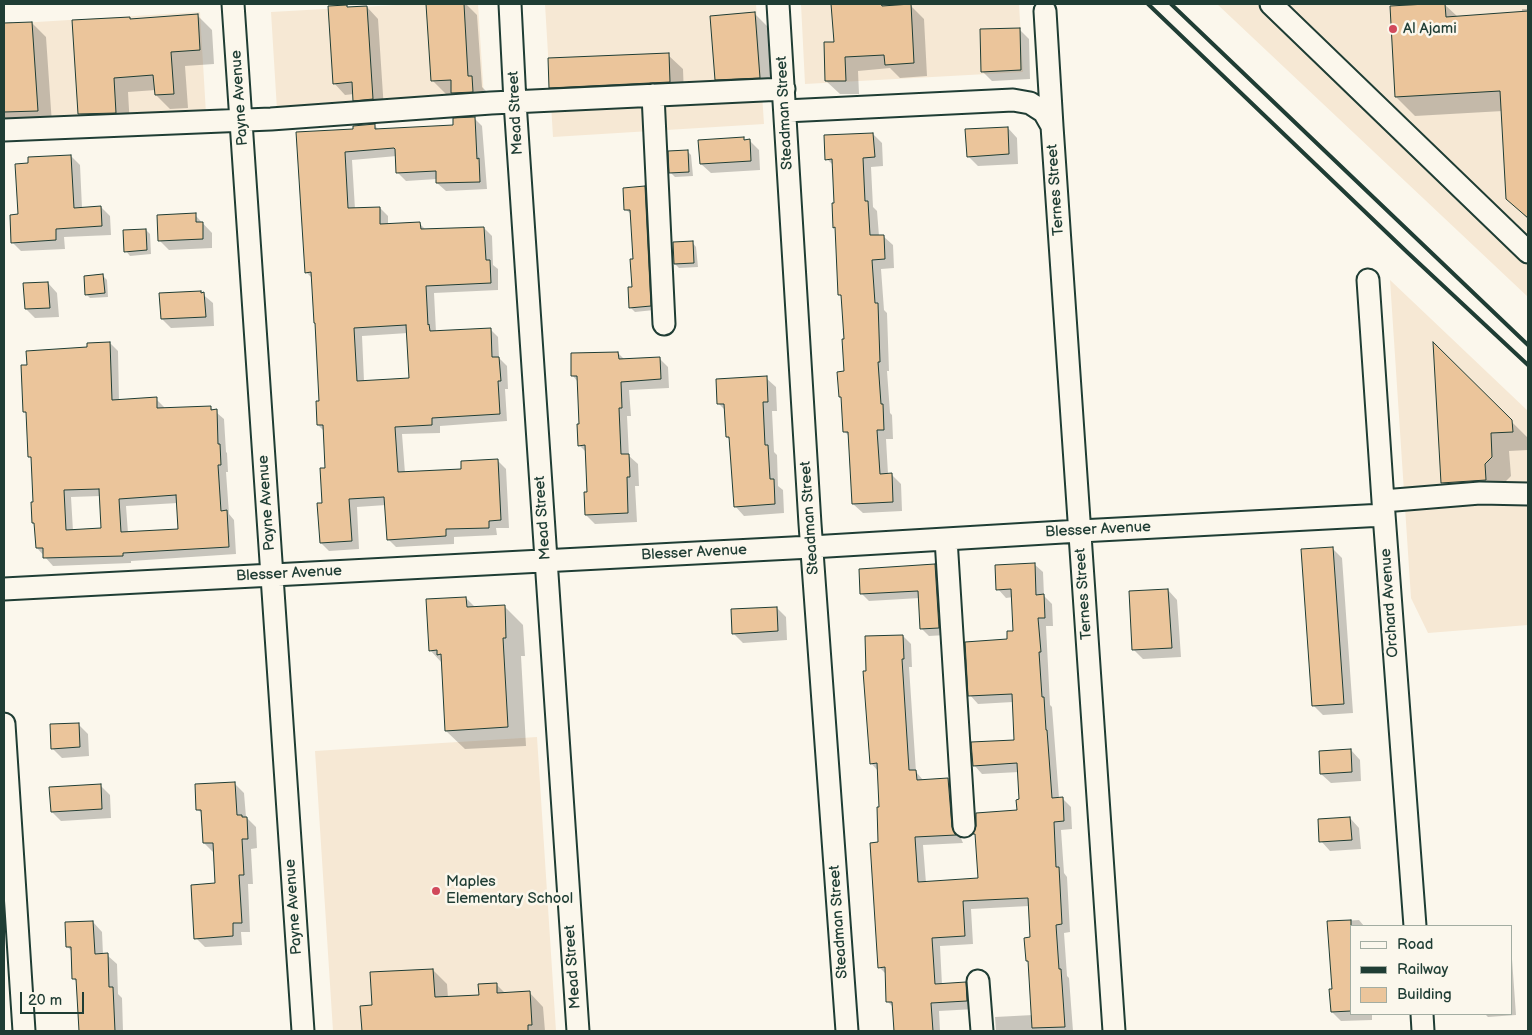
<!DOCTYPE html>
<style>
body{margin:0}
#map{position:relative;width:1532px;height:1035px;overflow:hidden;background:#fbf7ec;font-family:"Balsamiq Sans",sans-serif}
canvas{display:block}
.frame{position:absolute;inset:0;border:5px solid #1f3d34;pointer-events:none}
.legend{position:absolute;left:1350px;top:925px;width:162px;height:90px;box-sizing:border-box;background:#fbf7ec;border:1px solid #a3ada2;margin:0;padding:6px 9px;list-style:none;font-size:15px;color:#1f3d34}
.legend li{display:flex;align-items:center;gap:10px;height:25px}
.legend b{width:25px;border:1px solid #a3ada2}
.scale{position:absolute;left:20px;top:992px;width:64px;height:22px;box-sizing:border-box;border:2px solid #1f3d34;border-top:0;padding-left:6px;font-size:15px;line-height:18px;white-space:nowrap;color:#1f3d34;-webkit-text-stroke:4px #fbf7ec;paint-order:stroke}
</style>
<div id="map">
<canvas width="1532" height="1035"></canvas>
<div class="frame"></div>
<ul class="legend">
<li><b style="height:6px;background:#fbf7ec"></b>Road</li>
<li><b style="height:6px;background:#1f3d34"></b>Railway</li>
<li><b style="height:14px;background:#ebc59b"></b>Building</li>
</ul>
<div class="scale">20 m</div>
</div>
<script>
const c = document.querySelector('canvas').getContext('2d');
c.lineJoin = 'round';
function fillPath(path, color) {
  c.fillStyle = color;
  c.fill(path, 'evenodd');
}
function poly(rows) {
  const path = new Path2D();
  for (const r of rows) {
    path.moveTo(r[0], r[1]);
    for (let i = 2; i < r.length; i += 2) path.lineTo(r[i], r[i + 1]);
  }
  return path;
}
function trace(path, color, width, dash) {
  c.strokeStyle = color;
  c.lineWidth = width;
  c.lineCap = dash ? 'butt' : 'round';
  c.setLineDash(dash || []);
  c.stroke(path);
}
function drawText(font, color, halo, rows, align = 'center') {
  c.font = font + ' "Balsamiq Sans",sans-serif';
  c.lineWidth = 5;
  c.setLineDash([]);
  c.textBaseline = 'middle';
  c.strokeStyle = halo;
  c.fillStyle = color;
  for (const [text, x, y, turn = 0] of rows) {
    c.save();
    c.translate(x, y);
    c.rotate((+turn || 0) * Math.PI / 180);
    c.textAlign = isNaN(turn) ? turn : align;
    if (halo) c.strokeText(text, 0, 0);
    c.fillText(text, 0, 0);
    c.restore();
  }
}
fillPath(poly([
 [414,4,478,4,484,98,277,110,271,12],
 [545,4,756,4,764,124,553,137],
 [801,4,1019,4,1023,72,805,84],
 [1217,4,1528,4,1528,297],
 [200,12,206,114,4,125,4,24],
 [1390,280,1528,411,1528,625,1428,633,1411,598],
 [537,737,556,1031,333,1031,315,751]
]), '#f6e8d4');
fillPath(poly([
 [428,4,466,4,477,15,482,87,486,91,487,106,467,107,454,94,447,95,432,80],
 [832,4,893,4,894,7,911,6,924,19,927,76,900,78,890,68,858,71,859,94,840,94,826,81,835,43],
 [1444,4,1458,17,1522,13,1522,9,1528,9,1528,219,1507,199,1503,111,1415,116,1396,97],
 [346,6,348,8,367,7,378,19,384,110,366,112,354,100,354,94,345,95,334,83],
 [754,13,769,28,774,92,730,94,716,79],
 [197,15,212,30,214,64,185,66,188,108,170,109,156,95,156,90,128,92,130,127,94,128,80,114,130,18,131,20],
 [12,22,13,24,32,23,46,37,52,124,4,129,4,23],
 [1019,29,1029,39,1030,79,992,81,982,71],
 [668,55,683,69,684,96,564,102,550,87],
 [474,118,482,126,487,189,446,191,437,183,437,179,406,181,398,173,397,156,352,160,355,209,380,208,388,216,388,225,420,224,426,230,484,228,492,236,493,265,498,269,498,290,434,293,436,332,490,329,498,337,499,358,507,366,508,389,505,389,507,421,440,426,440,433,402,434,405,473,462,470,498,461,506,469,509,528,496,528,497,535,454,537,454,544,396,547,388,539,386,505,357,507,359,549,329,551,321,543,326,469,324,431,318,425,320,402,312,278,306,272,298,133,354,130,374,125,379,130,454,126],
 [408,333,410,379,364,381,362,336],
 [1008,128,1017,138,1018,164,978,166,968,156],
 [873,134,882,143,883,166,871,167,873,207,877,211,879,236,883,236,893,245,894,268,881,269,884,310,887,313,889,371,887,371,890,413,892,415,893,439,886,439,888,474,891,474,901,484,902,511,863,513,853,504,850,437,844,431,842,398,840,396,845,372,843,298,839,294,836,229,834,227,835,204,834,166,827,159],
 [744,139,746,141,749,140,759,150,760,170,711,173,701,164],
 [687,151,691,155,693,176,675,177,670,172],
 [71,156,80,165,82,208,101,207,110,216,111,235,64,237,65,249,21,251,12,242,20,215],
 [644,188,649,192,654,310,635,312,630,307,633,288,634,260,631,214,625,209],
 [195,215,212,233,212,248,169,250,160,241],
 [146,230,150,234,151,254,130,256,126,251],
 [692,242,696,247,698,267,679,268,675,264],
 [103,276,107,280,108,297,90,298,86,294],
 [48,283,57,293,59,317,35,318,26,309],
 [200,292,213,303,214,326,171,328,162,319],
 [110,343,118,351,119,401,156,399,164,407,164,409,210,407,224,419,226,452,227,453,228,472,226,472,229,514,234,520,236,554,131,561,131,563,53,566,37,548,36,525,33,523,34,503,32,459,30,457,27,414,24,412,88,349],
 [101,496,103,529,73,531,71,497],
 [178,503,179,530,128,533,126,506],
 [1434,345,1528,438,1528,450,1509,451,1511,476,1504,483,1505,499,1461,501,1442,482],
 [618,353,625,360,659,358,668,367,669,388,629,390,631,416,627,416,629,456,638,464,639,486,635,486,637,522,595,524,586,515,589,493,587,453,579,445,580,425,578,382,573,376],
 [766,378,776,387,777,411,772,411,774,452,777,455,778,486,783,490,784,513,744,516,735,506,730,440,727,437,726,411,718,403],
 [1333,549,1342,558,1353,713,1323,715,1313,705],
 [1034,564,1043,572,1044,596,1052,604,1053,626,1046,626,1050,705,1052,707,1059,798,1062,798,1071,807,1072,829,1061,830,1064,873,1067,877,1070,932,1064,933,1067,976,1069,978,1073,1031,996,1031,995,1017,1033,1015,1030,963,1027,960,1031,939,1029,906,971,909,973,944,940,946,942,985,965,983,974,992,975,1009,939,1011,940,1031,895,1031,894,1008,888,1002,887,975,879,967,880,808,878,771,871,763,867,672,903,636,911,644,912,667,909,667,916,772,924,781,948,780,956,788,960,836,963,843,923,845,926,883,979,879,976,836,974,834,978,826,1018,811,1021,801,1019,772,982,774,974,765,1016,741,1013,702,978,704,970,695,1014,632,1013,597,1006,598,998,589],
 [935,565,942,572,946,635,929,636,922,629,920,598,869,601,862,594],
 [1168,590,1177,600,1181,657,1143,659,1134,650,1130,592],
 [466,598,476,608,504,606,523,625,525,656,521,656,526,746,465,749,446,731,442,663,430,650],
 [777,608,786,617,787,640,743,643,733,633],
 [78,724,88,734,89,756,62,758,52,748],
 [1351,750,1360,760,1361,781,1331,783,1321,774],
 [235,784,244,793,246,817,256,827,257,848,251,849,253,884,248,884,250,932,241,932,242,945,205,947,196,938,216,885,215,852,213,852,204,843,203,814,198,810],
 [100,785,110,795,111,818,61,821,52,812],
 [1350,818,1359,828,1361,849,1330,851,1321,841],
 [1359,920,1364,926,1351,926,1351,1014,1372,1014,1372,1020,1341,1021,1332,1012,1333,990,1328,922],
 [93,922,102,932,103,955,107,955,117,964,118,994,122,998,123,1031,80,1031,78,983,74,979,72,952,67,946],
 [1511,957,1512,959,1516,1015,1488,1017,1485,1014,1511,1014],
 [433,970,447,984,448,998,480,996,496,984,506,994,529,992,543,1007,545,1031,363,1031,362,1007,373,1006]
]), '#0003');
const building = poly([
 [426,4,464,4,468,76,472,76,473,92,451,93,451,80,431,81,426,4],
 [831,4,881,4,882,6,911,4,914,63,885,65,884,55,845,57,846,81,825,81,824,42,834,42,831,4],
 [1427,4,1445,4,1446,17,1528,11,1528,218,1506,199,1500,91,1395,97,1390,6,1427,4],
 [347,5,347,7,367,6,373,99,353,101,352,82,333,84,328,6,347,5],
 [755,12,760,78,715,80,710,16,755,12],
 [198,14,200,50,171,52,174,94,155,95,153,75,114,78,116,113,78,114,72,20,130,17,130,19,198,14],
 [32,22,38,111,4,112,4,23,32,22],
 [1020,28,1021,70,981,72,980,29,1020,28],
 [669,53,670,82,549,88,548,58,669,53],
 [475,117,477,159,479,158,480,182,436,183,436,171,396,173,395,149,394,148,345,152,348,208,380,207,380,224,420,222,421,229,484,227,486,260,490,260,491,283,426,286,428,325,429,324,430,331,491,328,492,357,499,357,501,381,498,381,500,414,432,418,432,425,395,427,398,472,461,469,461,461,498,459,501,520,489,521,489,528,446,529,446,536,387,540,384,497,349,499,352,541,320,543,317,503,322,503,320,468,325,468,323,425,317,425,316,401,319,401,315,323,314,323,311,272,305,273,296,132,353,129,353,126,375,124,375,129,453,125,453,118,475,117],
 [406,325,409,378,357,381,354,328,406,325],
 [1008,127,1009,154,967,157,965,129,1008,127],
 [873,133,875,157,863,158,865,201,868,201,870,235,884,235,885,259,872,260,875,303,878,303,880,362,878,362,881,404,883,404,884,430,877,430,880,474,892,473,893,502,852,504,848,432,843,432,841,397,839,397,837,372,844,371,842,339,844,339,841,295,838,295,835,227,833,228,832,203,834,203,832,159,825,160,824,135,873,133],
 [744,137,744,140,750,139,751,161,700,164,698,140,744,137],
 [688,150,689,172,669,173,668,151,688,150],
 [71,155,74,208,101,206,102,226,56,229,56,240,11,243,10,215,18,214,15,164,28,163,28,157,71,155],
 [645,186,651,306,629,308,628,287,632,287,630,259,633,259,630,210,624,210,623,188,645,186],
 [196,213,196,222,203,222,203,239,158,241,157,215,196,213],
 [146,229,147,250,124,252,123,230,146,229],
 [693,241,694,263,674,264,673,242,693,241],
 [103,274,105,293,85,295,84,276,103,274],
 [48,282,50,308,25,309,23,283,48,282],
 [201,291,201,293,204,292,206,317,161,319,159,293,201,291],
 [110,342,112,400,157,397,157,408,211,406,211,410,217,409,218,444,220,444,221,465,218,465,221,511,227,510,229,547,123,553,123,556,43,558,43,548,36,548,34,523,32,523,31,502,33,502,31,457,28,457,26,412,23,412,21,365,27,365,26,351,87,347,87,343,110,342],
 [99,489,101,528,66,530,64,490,99,489],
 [176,495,178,529,121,532,119,499,176,495],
 [1433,342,1512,420,1513,432,1491,433,1492,457,1485,464,1486,480,1441,483,1433,342],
 [618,352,619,359,660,357,661,379,621,382,622,408,619,408,621,454,629,454,630,477,627,477,628,513,585,515,584,492,587,492,585,445,578,446,577,424,579,424,577,376,571,376,571,353,618,352],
 [767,376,768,402,763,402,765,445,768,445,770,479,774,479,775,504,734,507,729,437,726,437,724,404,717,404,716,379,767,376],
 [1333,547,1344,704,1312,706,1301,549,1333,547],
 [1035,563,1036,595,1044,594,1045,618,1038,618,1041,652,1039,652,1042,697,1044,697,1046,730,1047,730,1052,798,1063,797,1064,821,1054,822,1056,867,1059,867,1062,924,1056,925,1059,969,1061,969,1065,1027,1032,1028,1028,961,1026,961,1024,938,1030,937,1028,898,963,901,965,936,932,938,935,984,966,982,967,1001,931,1003,933,1031,894,1031,892,1002,886,1002,885,967,878,968,870,843,878,842,877,807,879,807,877,763,870,764,863,671,866,671,865,636,903,635,904,659,902,659,909,770,916,770,917,780,948,778,952,827,956,835,915,837,918,882,978,878,975,834,973,834,976,826,976,813,1017,810,1016,800,1019,799,1017,763,973,766,971,742,1014,740,1012,694,968,696,965,642,1007,639,1007,631,1013,631,1011,589,996,590,995,565,1035,563],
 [935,564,939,628,920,629,918,591,860,594,859,569,935,564],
 [1168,589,1172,648,1132,650,1129,591,1168,589],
 [466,597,467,607,505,605,506,638,503,638,508,727,445,731,441,654,437,655,437,650,429,651,426,599,466,597],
 [777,607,778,631,732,634,731,609,777,607],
 [79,723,80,747,51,749,50,724,79,723],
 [1351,749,1352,772,1320,774,1319,751,1351,749],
 [235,782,237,815,242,815,242,817,247,817,248,839,242,839,244,875,239,875,242,923,233,923,233,936,194,939,191,885,215,883,213,843,203,843,201,810,196,810,195,784,235,782],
 [101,784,102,809,51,812,49,787,101,784],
 [1350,817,1352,840,1319,842,1318,819,1350,817],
 [1351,920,1351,1011,1331,1012,1329,989,1332,989,1327,921,1351,920],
 [93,921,95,954,108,953,109,987,113,987,115,1031,79,1031,76,979,72,979,71,947,66,947,65,922,93,921],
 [433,969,435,997,479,995,478,984,497,983,497,993,530,991,532,1025,528,1025,528,1031,362,1031,360,1006,372,1005,370,972,433,969]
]);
fillPath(building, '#ebc59b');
trace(building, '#1f3d34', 1);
const minor = poly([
 [233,4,303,1031],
 [510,4,515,102,578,1031],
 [778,4,810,524,847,1031],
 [1271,4,1528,252],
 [1045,11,1052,126],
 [653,95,664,324],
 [785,111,1013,100,1030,103,1044,112,1052,126,1114,1031],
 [4,130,271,119,491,103,784,89],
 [1368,280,1383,501,1415,926],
 [1383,501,1480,493,1528,494],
 [946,539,964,826],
 [4,589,811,547,1080,531,1384,515],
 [4,724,24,1031],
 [978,981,982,1031],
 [1422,1014,1423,1031]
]);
trace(minor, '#1f3d34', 25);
trace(minor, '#fbf7ec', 21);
trace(poly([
 [1148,4,1407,252,1528,365],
 [1171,4,1528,345]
]), '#1f3d34', 4);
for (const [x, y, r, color] of [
 [1393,29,5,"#d1495b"],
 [436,891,5,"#d1495b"]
]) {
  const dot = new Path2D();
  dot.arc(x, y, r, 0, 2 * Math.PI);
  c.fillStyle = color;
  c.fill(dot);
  trace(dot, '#fbf7ec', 2);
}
drawText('15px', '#1f3d34', '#fbf7ec', [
 ["Al Ajami",1403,29],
 ["Maples",446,882],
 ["Elementary School",446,899]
], 'left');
drawText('15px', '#1f3d34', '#fbf7ec', [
 ["Payne Avenue",240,98,-94],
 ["Mead Street",516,113,-93],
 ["Steadman Street",785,113,-93],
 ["Ternes Street",1056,190,-94],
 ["Payne Avenue",267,503,-94],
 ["Mead Street",543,518,-94],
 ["Steadman Street",810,518,-94],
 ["Blesser Avenue",1098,530,-3],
 ["Blesser Avenue",694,553,-3],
 ["Blesser Avenue",289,574,-3],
 ["Ternes Street",1084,594,-94],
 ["Orchard Avenue",1390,603,-94],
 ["Payne Avenue",294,907,-94],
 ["Steadman Street",839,922,-94],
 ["Mead Street",573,967,-94]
]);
</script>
